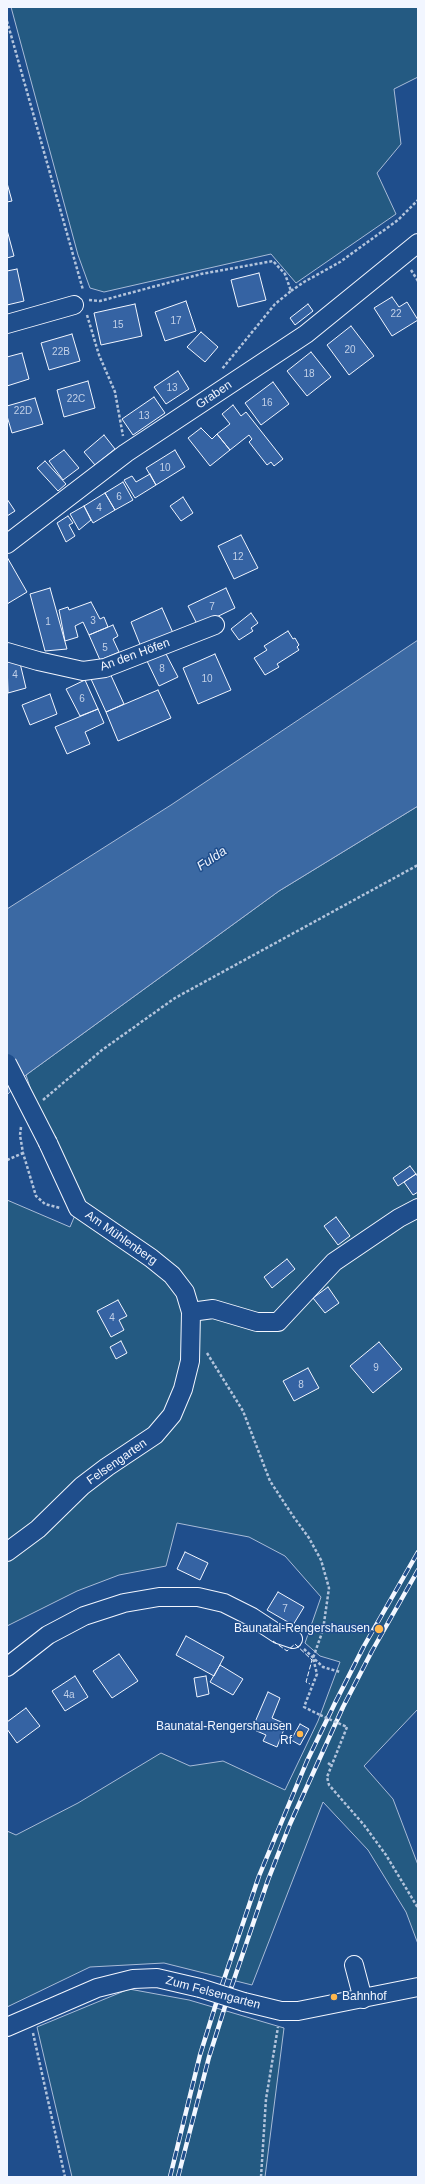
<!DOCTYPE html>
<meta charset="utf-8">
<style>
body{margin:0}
#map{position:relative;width:425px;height:2184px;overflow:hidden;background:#1f4e8c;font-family:Arial,sans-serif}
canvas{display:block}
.frame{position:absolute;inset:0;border:8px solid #f2f6ff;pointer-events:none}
</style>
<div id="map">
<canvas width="425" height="2184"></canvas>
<div class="frame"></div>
</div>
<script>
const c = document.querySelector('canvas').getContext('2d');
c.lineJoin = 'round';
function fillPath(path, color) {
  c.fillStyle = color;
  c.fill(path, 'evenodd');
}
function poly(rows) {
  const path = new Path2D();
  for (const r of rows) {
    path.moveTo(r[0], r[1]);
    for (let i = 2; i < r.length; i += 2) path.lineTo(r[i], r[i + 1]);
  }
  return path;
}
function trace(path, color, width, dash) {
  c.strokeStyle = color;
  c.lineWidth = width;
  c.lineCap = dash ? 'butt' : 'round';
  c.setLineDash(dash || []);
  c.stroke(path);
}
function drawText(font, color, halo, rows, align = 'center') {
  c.font = font + ' Arial,sans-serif';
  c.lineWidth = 3;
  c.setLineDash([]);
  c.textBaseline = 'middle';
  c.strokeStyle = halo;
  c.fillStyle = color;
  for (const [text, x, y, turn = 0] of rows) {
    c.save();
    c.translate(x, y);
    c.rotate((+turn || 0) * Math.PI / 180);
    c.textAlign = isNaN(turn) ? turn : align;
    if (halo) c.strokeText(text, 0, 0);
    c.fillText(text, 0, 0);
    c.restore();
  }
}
const green = poly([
 [11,7,418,7,418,77,394,89,401,144,377,173,396,214,296,283,271,254,104,292,90,288,78,255,11,7],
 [418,806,418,1709,364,1766,393,1799,418,1865,418,1944,406,1912,368,1850,323,1802,252,1985,164,1963,90,1967,7,2007,7,1831,16,1835,78,1803,161,1753,190,1766,223,1761,285,1790,318,1721,340,1662,320,1656,305,1643,321,1597,285,1556,249,1537,177,1523,166,1566,119,1575,77,1591,7,1626,7,1200,70,1227,78,1208,48,1143,26,1075,279,891,418,806],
 [129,1989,189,2000,284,2028,265,2177,72,2177,37,2027,129,1989]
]);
fillPath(green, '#245a82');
trace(green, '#a8bbd7', 1);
const water = poly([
 [418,640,418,806,279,891,26,1075,7,1095,7,909,171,805,418,640]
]);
fillPath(water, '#3b69a3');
trace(water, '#a8bbd7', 1);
const building = poly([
 [7,183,12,201,7,202,7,183],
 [7,230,14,256,7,258,7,230],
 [17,269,24,301,7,305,7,271,17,269],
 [259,273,266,300,238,307,231,280,259,273],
 [392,297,399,307,407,302,418,320,392,336,374,308,392,297],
 [186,301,196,331,165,341,155,312,186,301],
 [135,304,142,336,101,345,94,313,135,304],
 [308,304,313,311,295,325,290,318,308,304],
 [351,326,374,356,349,375,327,345,351,326],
 [201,332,218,347,205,362,187,347,201,332],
 [72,334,80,361,49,370,41,343,72,334],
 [311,352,331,377,307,396,287,371,311,352],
 [22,353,29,379,7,386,7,357,22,353],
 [178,371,189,389,166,404,154,387,178,371],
 [88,381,95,408,64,417,57,390,88,381],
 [273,382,289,404,261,425,245,403,273,382],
 [154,397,165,413,133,435,122,419,154,397],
 [35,398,43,424,12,433,7,416,7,406,35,398],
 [233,405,241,416,246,412,283,459,274,466,271,462,267,465,249,442,252,439,249,435,230,450,217,434,230,424,222,414,233,405],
 [201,428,212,439,217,434,230,450,210,466,188,438,201,428],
 [104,435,115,449,95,465,84,452,104,435],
 [64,450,79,468,63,480,49,461,64,450],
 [175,450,185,467,156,485,146,468,175,450],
 [45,461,66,484,58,491,37,468,45,461],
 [150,474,156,485,135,498,124,480,132,476,136,482,150,474],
 [123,482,133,500,115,510,105,493,123,482],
 [105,493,115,510,93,523,84,506,105,493],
 [183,497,193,513,181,521,170,506,183,497],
 [7,499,15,511,7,516,7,499],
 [84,506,91,520,79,530,70,514,84,506],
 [68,516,73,523,69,525,75,536,66,542,57,523,68,516],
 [241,535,258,568,234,579,218,546,241,535],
 [7,557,27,592,7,604,7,557],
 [50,588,67,649,45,651,30,594,50,588],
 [226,588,235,608,198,626,188,606,226,588],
 [91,602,100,619,104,617,108,627,89,635,83,622,75,626,78,637,65,641,59,610,68,607,69,610,91,602],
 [162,608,173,633,141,647,131,622,162,608],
 [251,613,258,623,251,628,253,631,239,640,231,629,251,613],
 [113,625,118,636,113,639,119,652,100,660,89,635,113,625],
 [288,631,293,639,295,638,299,645,297,647,299,650,277,664,279,667,265,675,254,658,267,650,264,646,288,631],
 [165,652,178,677,159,686,147,661,165,652],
 [215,654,231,690,198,704,183,668,215,654],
 [19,659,26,688,8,693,7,662,19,659],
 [109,671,124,704,106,712,91,679,109,671],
 [85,680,98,709,80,716,66,689,85,680],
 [158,690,171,718,118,741,106,712,158,690],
 [50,694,57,714,30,725,22,705,50,694],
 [98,709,104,723,85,732,90,744,67,754,55,727,98,709],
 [410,1166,416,1174,398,1186,393,1178,410,1166],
 [416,1174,418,1177,418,1192,413,1195,404,1182,416,1174],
 [336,1217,350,1236,338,1245,324,1226,336,1217],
 [287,1259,295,1269,272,1288,264,1277,287,1259],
 [328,1287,339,1303,325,1313,313,1298,328,1287],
 [118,1300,127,1316,119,1320,124,1330,111,1337,97,1311,118,1300],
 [121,1341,127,1353,116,1359,110,1347,121,1341],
 [379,1342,402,1369,373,1393,350,1366,379,1342],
 [308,1368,319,1388,294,1401,283,1381,308,1368],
 [185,1552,208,1563,200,1580,177,1569,185,1552],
 [278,1592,304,1607,293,1625,267,1610,278,1592],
 [186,1636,224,1657,214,1676,176,1655,186,1636],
 [119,1654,138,1681,112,1698,93,1671,119,1654],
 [220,1665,243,1679,233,1695,210,1682,220,1665],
 [75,1676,88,1697,65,1711,52,1691,75,1676],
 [206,1676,209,1694,197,1697,194,1678,206,1676],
 [268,1692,280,1698,272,1718,286,1724,277,1747,263,1741,266,1735,252,1729,268,1692],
 [26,1708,40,1726,17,1743,7,1729,7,1722,26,1708],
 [300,1724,309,1729,300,1745,291,1740,300,1724]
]);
fillPath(building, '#3563a3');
trace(building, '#f2f6ff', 1);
const minor = poly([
 [7,324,74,305],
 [7,544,126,453,306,334,418,243],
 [7,652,38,661,83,671,105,668,215,625],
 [191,1312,213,1309,257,1322,278,1322,334,1262,399,1218,418,1208],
 [7,1552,38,1529,82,1486,107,1467,155,1435,172,1415,183,1389,190,1361,191,1312,185,1292,172,1275,151,1258,78,1208,48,1143],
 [7,1667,48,1635,84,1616,124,1603,159,1597,198,1597,224,1603,252,1617,278,1634,293,1639],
 [354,1965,363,1999],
 [244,2002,281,2011,298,2011,418,1987],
 [7,2027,97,1988,133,1979,157,1978,200,1988]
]);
trace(minor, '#f2f6ff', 20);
trace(poly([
 [7,21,83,290],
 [411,270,418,281],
 [291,291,304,282,340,262,398,220,418,200],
 [89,300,100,301,201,274,273,261,285,274,291,291,275,304,222,369],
 [87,315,99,355,115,392,123,436],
 [43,1100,102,1050,175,998,418,865],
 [21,1127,20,1135,23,1153,36,1196,45,1204,60,1208],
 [7,1160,23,1153],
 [207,1353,243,1411,270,1481,293,1516,309,1538,321,1560,329,1588,323,1630,313,1658,317,1674,304,1707,320,1715],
 [304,1649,323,1667,340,1672],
 [347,1727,327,1777,329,1785,364,1825,386,1855,418,1908],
 [328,1763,332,1766],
 [33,2033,65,2177],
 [261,2177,266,2099,278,2027]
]), '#b3c4dc', 2.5, [3, 2]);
trace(minor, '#1f4e8c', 18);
const rail = poly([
 [170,2177,200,2055,219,1994,259,1876,307,1761,335,1703,364,1646,418,1552],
 [178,2177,209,2057,228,1997,268,1880,290,1824,343,1707,372,1651,418,1570]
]);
trace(rail, '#f2f6ff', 4.5);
trace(rail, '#1f4e8c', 3, [9]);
const minorBridge = poly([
 [7,1063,48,1143],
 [200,1988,244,2002]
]);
trace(minorBridge, '#f2f6ff', 20, []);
trace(poly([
 [320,1715,347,1727]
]), '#b3c4dc', 2.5, [3, 2]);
trace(minorBridge, '#1f4e8c', 18);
trace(poly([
 [273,1641,287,1651,295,1644,312,1660,306,1682,310,1684]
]), '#f2f6ff', 1, [5, 2]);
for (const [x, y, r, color] of [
 [379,1629,5,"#ffb74d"],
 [300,1734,4,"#ffb74d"],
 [334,1997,4,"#ffb74d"]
]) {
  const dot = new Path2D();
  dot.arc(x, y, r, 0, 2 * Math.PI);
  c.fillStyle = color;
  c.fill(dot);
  trace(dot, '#1f4e8c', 1.5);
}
drawText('10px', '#c3d1e8', null, [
 ["22",396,314],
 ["17",176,321],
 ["15",118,325],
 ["20",350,350],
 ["22B",61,352],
 ["18",309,374],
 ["13",172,388],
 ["22C",76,399],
 ["16",267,403],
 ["22D",23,411],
 ["13",144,416],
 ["10",165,468],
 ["6",119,497],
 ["4",99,508],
 ["12",238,557],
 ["7",212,607],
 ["3",93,621],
 ["1",48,622],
 ["5",105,648],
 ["8",162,669],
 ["4",15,675],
 ["10",207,679],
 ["6",82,699],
 ["4",112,1318],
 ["9",376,1368],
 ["8",301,1385],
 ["7",285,1609],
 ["4a",69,1695]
]);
drawText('12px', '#f2f6ff', '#1f4e8c', [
 ["Graben",214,395,-34],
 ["An den Höfen",135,655,-20],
 ["Am Mühlenberg",121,1238,35],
 ["Felsengarten",117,1462,-35],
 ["Zum Felsengarten",213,1993,15]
]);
drawText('12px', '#f2f6ff', '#1f4e8c', [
 ["Baunatal-Rengershausen",370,1629],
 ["Baunatal-Rengershausen",292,1727],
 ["Rf",292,1741],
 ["Bahnhof",342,1997,"left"]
], 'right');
drawText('italic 13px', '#f2f6ff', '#1f4e8c', [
 ["Fulda",212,859,-34]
]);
</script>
